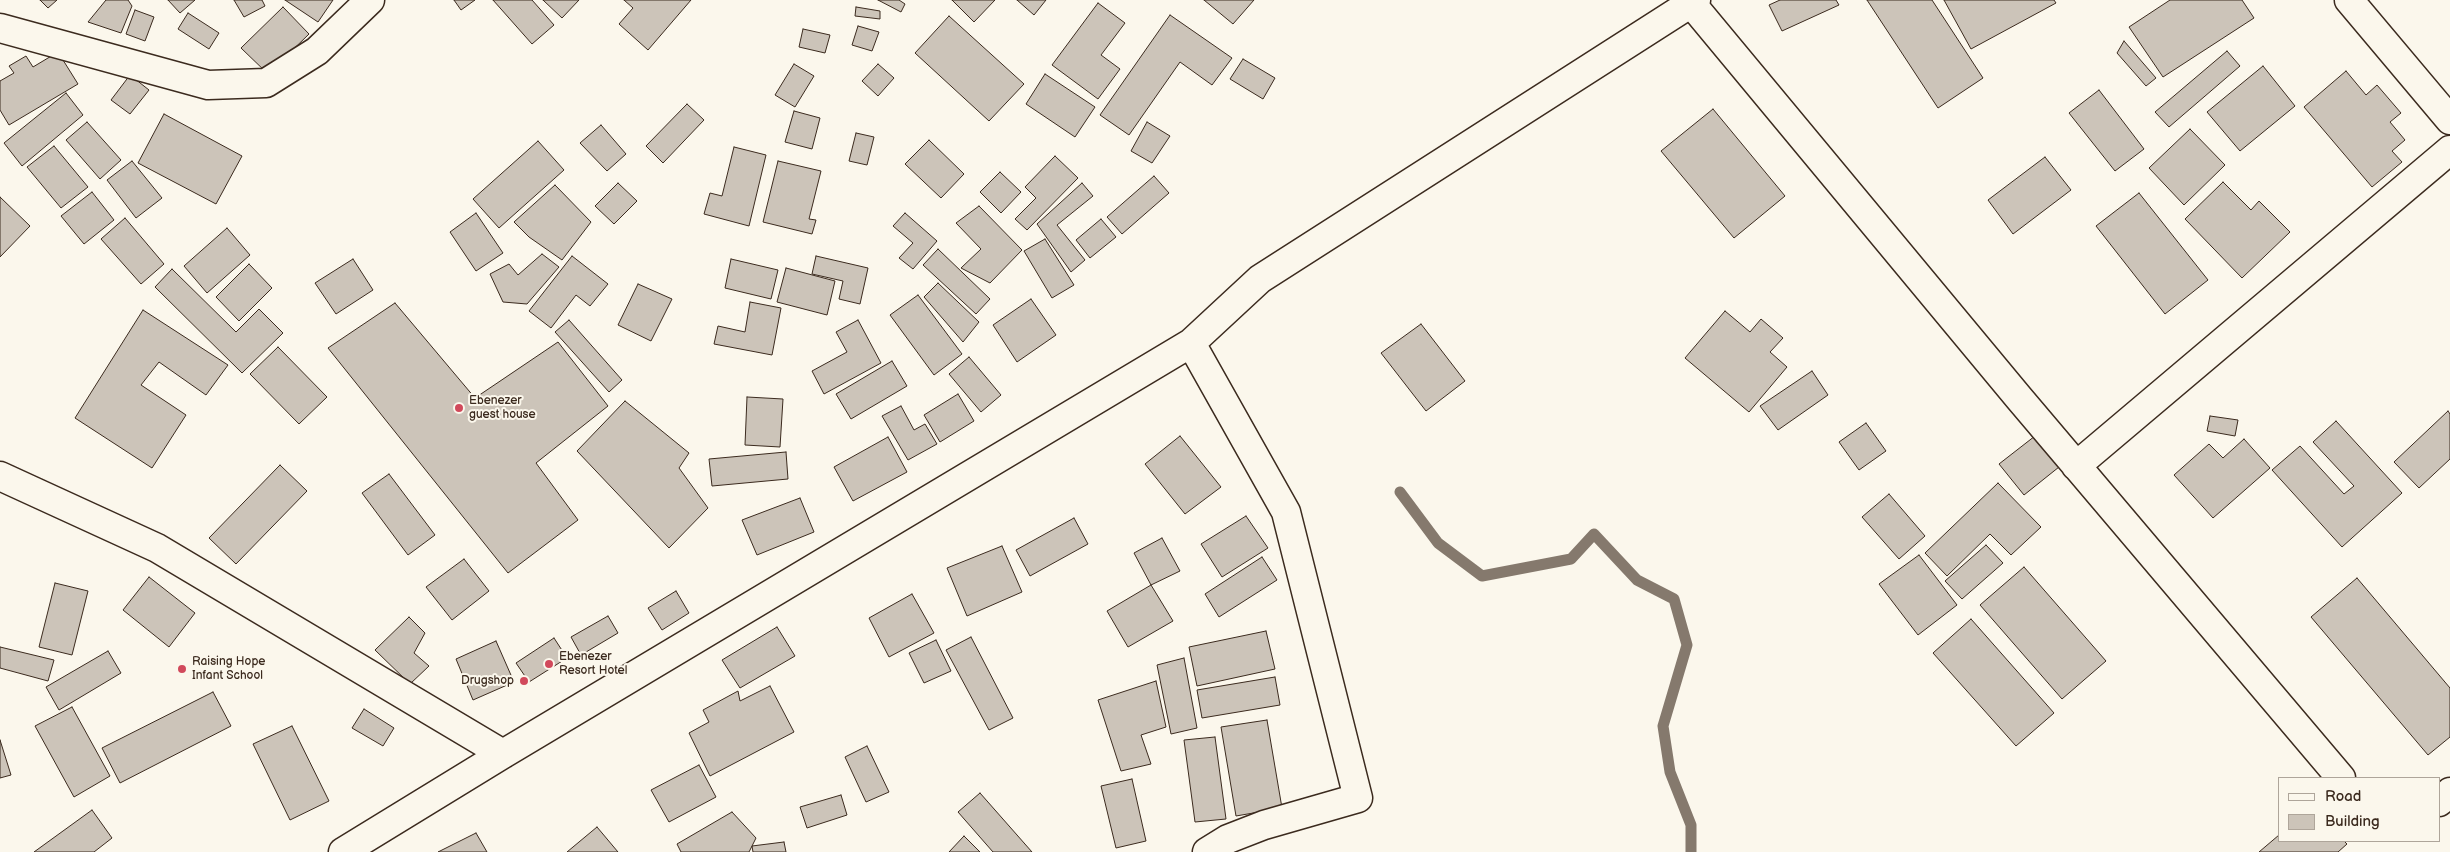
<!DOCTYPE html>
<style>
body{margin:0}
#map{position:relative;width:2450px;height:852px;overflow:hidden;background:#fbf7ec;font-family:"Balsamiq Sans",sans-serif}
canvas{display:block}
.legend{position:absolute;left:2278px;top:777px;width:162px;height:65px;box-sizing:border-box;background:#fbf7ec;border:1px solid #aea59a;margin:0;padding:6px 9px;list-style:none;font-size:15px;color:#3b2a1e}
.legend li{display:flex;align-items:center;gap:10px;height:25px}
.legend b{width:25px;border:1px solid #aea59a}
</style>
<div id="map">
<canvas width="2450" height="852"></canvas>
<ul class="legend">
<li><b style="height:6px;background:#fbf7ec"></b>Road</li>
<li><b style="height:14px;background:#ccc4b9"></b>Building</li>
</ul>
</div>
<script>
const c = document.querySelector('canvas').getContext('2d');
c.lineJoin = 'round';
function poly(rows) {
  const path = new Path2D();
  for (const r of rows) {
    path.moveTo(r[0], r[1]);
    for (let i = 2; i < r.length; i += 2) path.lineTo(r[i], r[i + 1]);
  }
  return path;
}
function trace(path, color, width, dash) {
  c.strokeStyle = color;
  c.lineWidth = width;
  c.lineCap = dash ? 'butt' : 'round';
  c.setLineDash(dash || []);
  c.stroke(path);
}
function fillPath(path, color) {
  c.fillStyle = color;
  c.fill(path, 'evenodd');
}
function drawText(font, color, halo, rows, align = 'center') {
  c.font = font + ' "Balsamiq Sans",sans-serif';
  c.lineWidth = 4;
  c.setLineDash([]);
  c.textBaseline = 'middle';
  c.strokeStyle = halo;
  c.fillStyle = color;
  for (const [text, x, y, turn = 0] of rows) {
    c.save();
    c.translate(x, y);
    c.rotate((+turn || 0) * Math.PI / 180);
    c.textAlign = isNaN(turn) ? turn : align;
    if (halo) c.strokeText(text, 0, 0);
    c.fillText(text, 0, 0);
    c.restore();
  }
}
trace(poly([
 [1400,492,1438,543,1482,576,1571,559,1594,534,1637,580,1674,599,1687,645,1663,726,1670,772,1691,825,1691,852]
]), '#85796d', 11);
const building = poly([
 [40,0,57,0,48,8,40,0],
 [106,0,128,0,132,6,121,33,88,22,106,0],
 [168,0,195,0,180,13,168,0],
 [234,0,262,0,265,6,244,17,234,0],
 [285,0,333,0,318,22,285,0],
 [454,0,475,0,461,10,454,0],
 [493,0,532,0,554,25,532,44,493,0],
 [543,0,579,0,562,18,543,0],
 [624,0,691,0,648,50,619,24,633,8,624,0],
 [878,0,899,0,905,4,901,12,878,0],
 [952,0,995,0,974,22,952,0],
 [1017,0,1046,0,1034,15,1017,0],
 [1204,0,1254,0,1233,24,1204,0],
 [1780,0,1836,0,1839,5,1782,31,1769,5,1780,0],
 [1867,0,1932,0,1983,78,1938,108,1867,0],
 [1944,0,2054,0,2056,3,1971,49,1944,0],
 [2170,0,2242,0,2254,18,2163,77,2129,27,2170,0],
 [1098,3,1125,23,1101,55,1120,69,1098,99,1052,65,1098,3],
 [283,7,309,34,268,74,241,48,283,7],
 [856,7,880,11,880,19,855,16,856,7],
 [135,10,154,17,145,41,126,34,135,10],
 [188,13,219,33,209,49,178,29,188,13],
 [1170,15,1232,58,1212,85,1180,62,1129,135,1100,115,1170,15],
 [949,16,1024,84,989,121,915,53,949,16],
 [858,26,879,32,872,51,852,45,858,26],
 [803,29,830,35,825,53,799,47,803,29],
 [2124,41,2156,78,2146,86,2117,53,2124,41],
 [2227,51,2240,66,2169,127,2155,112,2227,51],
 [58,52,78,84,9,125,0,110,0,81,14,73,9,66,26,56,33,67,58,52],
 [1243,59,1275,78,1263,99,1230,79,1243,59],
 [794,64,814,76,795,107,775,95,794,64],
 [878,64,894,78,878,96,862,81,878,64],
 [2263,66,2295,106,2240,151,2207,112,2263,66],
 [2346,71,2366,95,2377,85,2401,113,2390,122,2405,140,2392,151,2402,162,2372,187,2304,107,2346,71],
 [1045,74,1095,107,1075,137,1026,104,1045,74],
 [130,75,149,90,130,114,111,100,130,75],
 [2099,90,2144,149,2115,171,2069,113,2099,90],
 [66,93,83,115,22,166,4,143,66,93],
 [687,104,704,120,663,163,646,146,687,104],
 [1713,109,1785,196,1734,238,1661,151,1713,109],
 [794,111,820,118,812,149,785,142,794,111],
 [164,114,242,156,216,204,138,163,164,114],
 [87,122,121,160,100,179,66,140,87,122],
 [1147,122,1170,136,1152,163,1131,151,1147,122],
 [601,125,626,154,607,171,580,143,601,125],
 [2190,129,2225,165,2184,205,2149,168,2190,129],
 [856,133,874,137,867,165,849,161,856,133],
 [929,140,964,174,941,198,905,164,929,140],
 [538,141,564,170,499,228,473,199,538,141],
 [54,146,88,187,61,208,27,167,54,146],
 [734,147,766,155,749,226,704,214,710,193,722,196,734,147],
 [1055,156,1078,178,1027,230,1015,219,1036,198,1025,187,1055,156],
 [2045,157,2071,190,2013,234,1988,200,2045,157],
 [132,161,162,198,136,218,107,180,132,161],
 [778,161,821,171,809,219,816,220,812,234,763,222,778,161],
 [1000,172,1021,192,1001,213,980,192,1000,172],
 [1154,176,1169,193,1122,234,1107,217,1154,176],
 [2223,182,2251,210,2259,201,2290,232,2242,278,2185,219,2223,182],
 [618,183,637,201,614,224,595,206,618,183],
 [1082,183,1093,196,1057,225,1085,260,1071,272,1037,224,1082,183],
 [555,185,591,222,562,260,529,237,514,222,555,185],
 [92,192,114,220,84,244,61,216,92,192],
 [2139,193,2208,280,2165,314,2096,226,2139,193],
 [0,197,30,226,0,257,0,197],
 [979,206,1022,250,990,283,961,268,981,249,956,223,979,206],
 [476,213,503,253,476,271,450,232,476,213],
 [905,213,937,241,913,269,899,258,913,243,893,226,905,213],
 [125,218,164,264,141,284,101,239,125,218],
 [1101,219,1116,237,1090,258,1076,240,1101,219],
 [227,228,250,255,207,293,184,266,227,228],
 [1045,239,1074,285,1052,298,1024,251,1045,239],
 [938,249,990,299,976,314,923,265,938,249],
 [542,254,559,267,527,304,503,302,490,274,509,264,518,275,542,254],
 [572,256,608,284,590,306,576,295,551,328,529,311,572,256],
 [816,256,868,268,860,304,839,299,843,281,812,274,816,256],
 [353,259,373,290,336,314,315,283,353,259],
 [731,259,778,270,771,299,725,288,731,259],
 [249,264,272,288,239,321,216,297,249,264],
 [786,268,835,281,827,315,777,302,786,268],
 [172,269,236,332,259,309,283,333,242,373,155,287,172,269],
 [938,283,979,322,963,342,924,297,938,283],
 [638,284,672,299,651,341,618,325,638,284],
 [918,295,962,354,934,375,890,315,918,295],
 [1031,299,1056,335,1017,362,993,325,1031,299],
 [750,302,781,308,772,355,714,344,718,326,745,332,750,302],
 [395,303,475,398,558,342,608,406,536,463,578,520,508,573,328,348,395,303],
 [143,310,228,365,206,395,159,362,141,385,186,415,152,468,75,418,143,310],
 [1725,311,1750,332,1761,319,1783,338,1770,352,1787,367,1749,412,1685,358,1725,311],
 [569,320,622,380,609,392,555,332,569,320],
 [858,320,881,363,824,394,812,371,847,352,836,332,858,320],
 [1421,324,1465,381,1426,411,1381,353,1421,324],
 [278,347,327,397,299,424,250,374,278,347],
 [969,357,1001,395,981,412,949,374,969,357],
 [892,361,907,386,851,419,836,394,892,361],
 [1812,371,1828,395,1778,430,1760,406,1812,371],
 [958,394,974,421,940,442,924,415,958,394],
 [747,397,783,399,780,447,745,445,747,397],
 [625,401,689,453,679,468,708,508,669,548,577,451,625,401],
 [901,406,914,430,925,424,937,444,908,460,882,416,901,406],
 [2448,411,2450,414,2450,459,2419,488,2394,462,2448,411],
 [2210,416,2238,420,2235,436,2207,431,2210,416],
 [2336,421,2402,493,2342,547,2272,470,2300,446,2344,494,2354,486,2313,442,2336,421],
 [1866,423,1886,451,1859,470,1839,442,1866,423],
 [1180,436,1221,487,1185,514,1145,464,1180,436],
 [2035,436,2059,467,2024,495,1999,464,2035,436],
 [888,437,907,472,853,501,834,467,888,437],
 [2244,439,2270,468,2213,518,2174,475,2209,444,2223,458,2244,439],
 [786,452,788,479,712,486,709,459,786,452],
 [280,465,307,491,236,564,209,538,280,465],
 [389,474,435,535,408,555,362,493,389,474],
 [1998,483,2041,527,2011,555,1990,534,1947,576,1925,553,1998,483],
 [1889,494,1925,536,1899,559,1862,517,1889,494],
 [800,498,814,532,757,555,742,520,800,498],
 [1246,516,1268,548,1222,577,1201,544,1246,516],
 [1074,518,1088,544,1030,576,1016,550,1074,518],
 [1162,538,1180,571,1151,585,1134,553,1162,538],
 [1986,545,2003,563,1962,599,1945,581,1986,545],
 [1002,546,1022,592,967,616,947,568,1002,546],
 [1919,555,1957,605,1918,635,1879,584,1919,555],
 [1262,557,1277,580,1219,617,1205,594,1262,557],
 [464,559,489,591,452,620,426,587,464,559],
 [2024,567,2106,661,2062,699,1980,605,2024,567],
 [149,577,195,613,169,647,123,610,149,577],
 [2357,578,2450,688,2450,737,2428,755,2311,617,2357,578],
 [55,583,88,591,72,655,39,647,55,583],
 [1151,585,1173,621,1128,647,1107,611,1151,585],
 [676,591,689,613,662,630,648,608,676,591],
 [912,594,934,633,889,657,869,618,912,594],
 [608,616,618,633,581,655,571,637,608,616],
 [409,617,425,633,414,653,429,666,410,684,375,650,409,617],
 [1971,619,2054,713,2016,746,1933,653,1971,619],
 [777,627,795,656,740,688,722,660,777,627],
 [1266,631,1275,669,1197,686,1189,647,1266,631],
 [971,637,1013,718,989,730,946,650,971,637],
 [554,638,567,658,529,682,516,663,554,638],
 [936,640,951,671,924,683,909,653,936,640],
 [496,641,514,682,473,700,456,659,496,641],
 [0,647,54,660,48,681,0,668,0,647],
 [108,651,121,673,59,710,46,687,108,651],
 [1184,658,1197,728,1171,734,1157,665,1184,658],
 [1275,677,1280,705,1202,718,1197,690,1275,677],
 [1156,681,1166,727,1141,735,1151,764,1121,771,1098,700,1156,681],
 [770,686,794,732,710,776,689,733,709,722,703,710,738,691,740,701,770,686],
 [213,692,231,726,120,783,102,748,213,692],
 [72,707,110,776,74,797,35,726,72,707],
 [364,709,394,728,383,746,352,728,364,709],
 [1267,720,1282,808,1236,816,1221,727,1267,720],
 [292,726,329,801,290,820,253,744,292,726],
 [1215,737,1226,819,1195,822,1184,740,1215,737],
 [0,740,11,775,0,778,0,740],
 [867,746,889,792,866,802,845,757,867,746],
 [699,765,716,797,669,822,651,790,699,765],
 [1132,779,1146,841,1116,848,1101,786,1132,779],
 [980,793,1032,852,993,852,958,812,980,793],
 [841,795,847,815,807,828,800,807,841,795],
 [92,810,112,838,94,852,34,852,92,810],
 [732,812,756,838,749,852,681,852,677,844,732,812],
 [597,827,618,852,567,852,597,827],
 [476,833,487,852,438,852,476,833],
 [2279,835,2279,841,2344,841,2347,844,2338,852,2259,852,2279,835],
 [964,836,980,852,949,852,964,836],
 [784,842,786,852,753,852,752,846,784,842]
]);
fillPath(building, '#ccc4b9');
trace(building, '#3b2a1e', 1);
const minor = poly([
 [2349,0,2450,120],
 [1691,3,2019,398,2341,778],
 [0,28,208,85,266,83,317,51,370,0],
 [1191,343,1286,512,1358,798,1264,825,1228,839,1207,852],
 [2076,466,2450,150],
 [0,476,157,548,503,754],
 [2439,802,2450,792],
 [343,852,503,754,1191,343,1260,279,1696,0]
]);
trace(minor, '#3b2a1e', 31);
trace(minor, '#fbf7ec', 28);
for (const [x, y, r, color] of [
 [459,408,5,"#d1495b"],
 [549,664,5,"#d1495b"],
 [182,669,5,"#d1495b"],
 [524,681,5,"#d1495b"]
]) {
  const dot = new Path2D();
  dot.arc(x, y, r, 0, 2 * Math.PI);
  c.fillStyle = color;
  c.fill(dot);
  trace(dot, '#fbf7ec', 2);
}
drawText('12px', '#3b2a1e', '#fbf7ec', [
 ["Ebenezer",469,401],
 ["guest house",469,415],
 ["Ebenezer",559,657],
 ["Resort Hotel",559,671],
 ["Raising Hope",192,662],
 ["Infant School",192,676],
 ["Drugshop",514,681,"right"]
], 'left');
</script>
